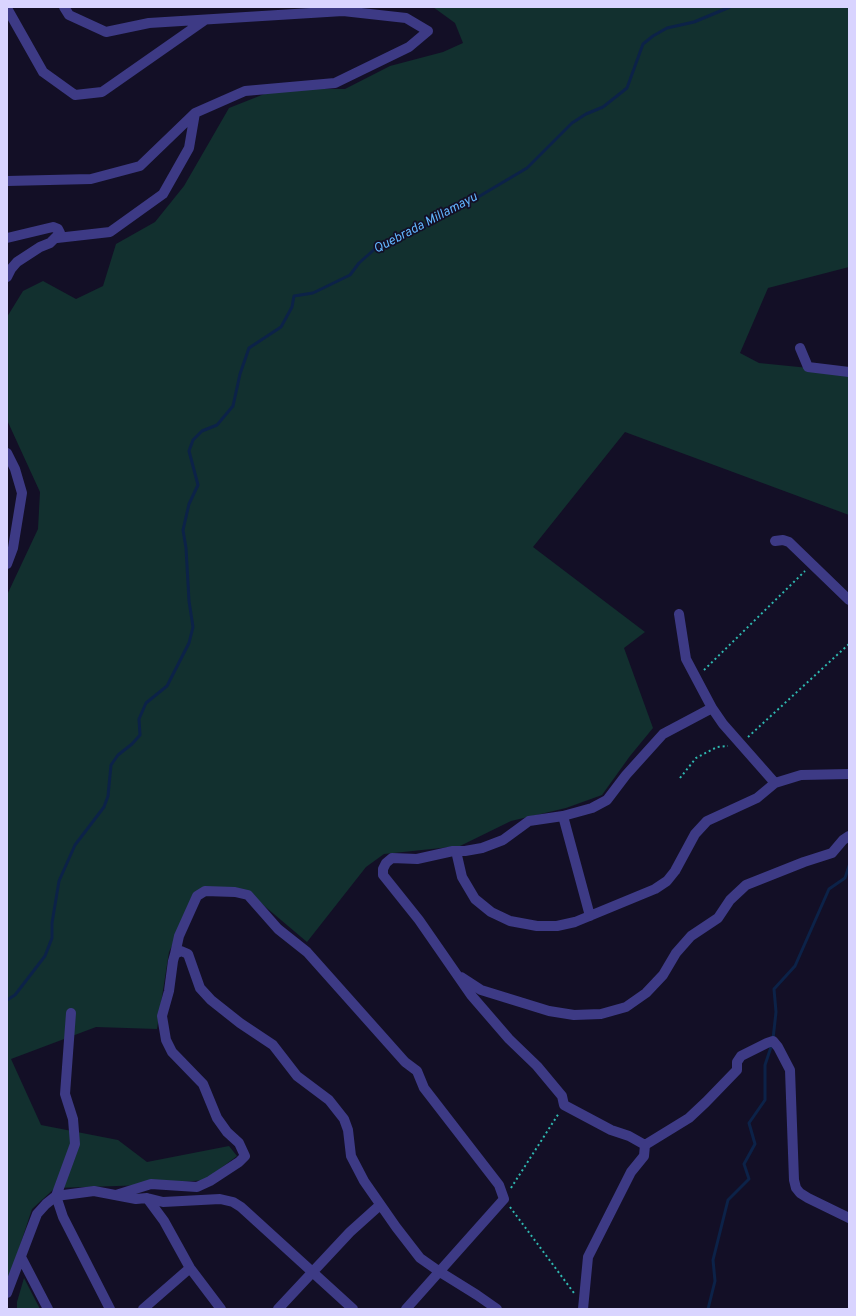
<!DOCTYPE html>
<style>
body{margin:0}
#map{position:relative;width:856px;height:1316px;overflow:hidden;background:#130f26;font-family:Overpass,sans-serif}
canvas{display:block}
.frame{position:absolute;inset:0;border:8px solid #d9d4ff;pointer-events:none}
</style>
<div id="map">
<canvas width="856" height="1316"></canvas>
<div class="frame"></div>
</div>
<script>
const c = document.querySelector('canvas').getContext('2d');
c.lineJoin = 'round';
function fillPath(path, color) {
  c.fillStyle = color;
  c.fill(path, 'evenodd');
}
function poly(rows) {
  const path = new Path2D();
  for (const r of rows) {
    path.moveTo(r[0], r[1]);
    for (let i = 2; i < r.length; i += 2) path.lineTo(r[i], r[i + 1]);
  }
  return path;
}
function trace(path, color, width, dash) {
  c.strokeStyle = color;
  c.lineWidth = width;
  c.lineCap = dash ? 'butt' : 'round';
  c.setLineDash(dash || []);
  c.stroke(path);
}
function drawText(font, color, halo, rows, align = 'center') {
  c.font = font + ' Overpass,sans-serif';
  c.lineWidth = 3.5;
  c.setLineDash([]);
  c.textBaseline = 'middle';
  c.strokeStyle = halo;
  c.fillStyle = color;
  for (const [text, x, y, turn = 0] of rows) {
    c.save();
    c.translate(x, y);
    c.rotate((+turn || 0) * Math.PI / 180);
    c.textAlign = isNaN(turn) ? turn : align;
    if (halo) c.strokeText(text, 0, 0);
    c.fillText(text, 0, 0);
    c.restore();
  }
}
fillPath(poly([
 [433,7,849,7,849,267,768,288,740,353,759,363,849,372,849,515,625,432,533,547,645,632,624,648,653,728,630,756,602,795,566,808,511,821,460,846,384,854,366,867,307,942,249,893,195,897,169,952,157,1029,96,1027,11,1059,41,1125,118,1140,147,1162,229,1146,237,1156,205,1180,148,1185,55,1188,32,1209,7,1285,7,595,38,529,40,492,7,420,7,317,23,291,43,281,76,299,103,286,116,244,155,222,184,186,229,108,277,89,345,89,390,66,443,52,463,43,455,23],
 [24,1278,40,1309,17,1309,17,1302]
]), '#12302f');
trace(poly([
 [7,1000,15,995,45,956,52,938,52,923,59,881,75,845,104,807,108,796,111,765,118,755,132,744,140,735,139,719,146,703,167,686,189,643,193,627,189,601,186,548,183,530,189,504,198,485,189,451,193,440,202,431,217,425,233,406,240,374,249,348,281,327,292,307,294,296,313,293,350,275,359,263,376,248,414,232,468,203,527,168,572,123,586,114,603,107,627,88,643,44,653,36,667,28,694,22,730,7],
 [773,1039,776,1012,774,989,795,966,829,889,845,878,849,866],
 [708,1309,715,1281,713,1260,728,1200,749,1179,744,1164,755,1144,749,1123,765,1100,765,1065,772,1044]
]), '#0c2248', 3);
trace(poly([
 [704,670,805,571],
 [748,737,849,644],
 [680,778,696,758,717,747,728,746],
 [511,1188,559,1113],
 [510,1207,574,1293]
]), '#2fb8b0', 2, [2, 3]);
trace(poly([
 [8,10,43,72,75,95,102,92,205,20],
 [7,181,91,179,140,166,195,113,245,91,335,83,409,47,428,31,406,18,343,11,149,23,106,32,69,15,64,7],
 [7,238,53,227,58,229,60,233,50,243,40,247,17,262,11,269,7,277],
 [57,238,110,232,163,194,189,148,195,113],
 [800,348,808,367,849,372],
 [7,453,15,469,22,493,13,548,7,564],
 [775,541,783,540,789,542,849,600],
 [679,614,686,659,712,708,723,724,775,783],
 [563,816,590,916],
 [456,851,462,877,475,899,491,912,510,921,537,926,557,926,575,922,655,889,667,881,675,871,695,834,707,821,757,798,775,783,801,775,849,774],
 [175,954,179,936,197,896,205,891,235,892,248,895,278,929,307,952,405,1062,417,1071,424,1088,499,1185,504,1199,406,1309],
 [461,977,481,990,549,1011,574,1015,601,1014,626,1007,646,993,663,975,676,953,691,936,718,918,730,900,746,885,804,862,832,853,843,840,849,836],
 [71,1013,65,1094,73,1119,75,1144,56,1196,63,1217,110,1309],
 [645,1145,629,1136,611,1130,564,1105,562,1096,537,1066,509,1039,471,995,419,920,383,875,383,869,386,863,392,858,417,859,453,851,465,851,482,848,503,840,529,821,563,816,592,808,607,800,626,775,663,734,712,708],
 [645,1145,689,1118,706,1102,737,1070,737,1062,741,1056,767,1043,773,1041,778,1047,790,1070,794,1180,796,1188,800,1193,808,1198,849,1218],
 [116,1195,151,1184,197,1187,210,1181,239,1162,245,1156,239,1143,227,1132,217,1118,203,1084,172,1052,166,1040,162,1016,169,991,173,961,175,954,181,951,188,954,200,988,211,1000,240,1023,273,1045,297,1076,329,1100,344,1119,348,1130,351,1156,364,1181,396,1227,420,1258,440,1272,477,1295,497,1309],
 [147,1198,163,1202,220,1199,233,1202,241,1207,353,1309],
 [21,1257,48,1309],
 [7,1293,37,1214,46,1204,56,1196,94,1191,136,1199,147,1198,164,1221,190,1268,221,1309],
 [143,1309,190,1268],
 [278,1309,350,1232,380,1205],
 [583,1309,588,1257,631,1172,644,1156,645,1145]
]), '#3d3a85', 10);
drawText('italic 13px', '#62b6ff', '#130f26', [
 ["Quebrada Millamayu",426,224,-28]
]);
</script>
